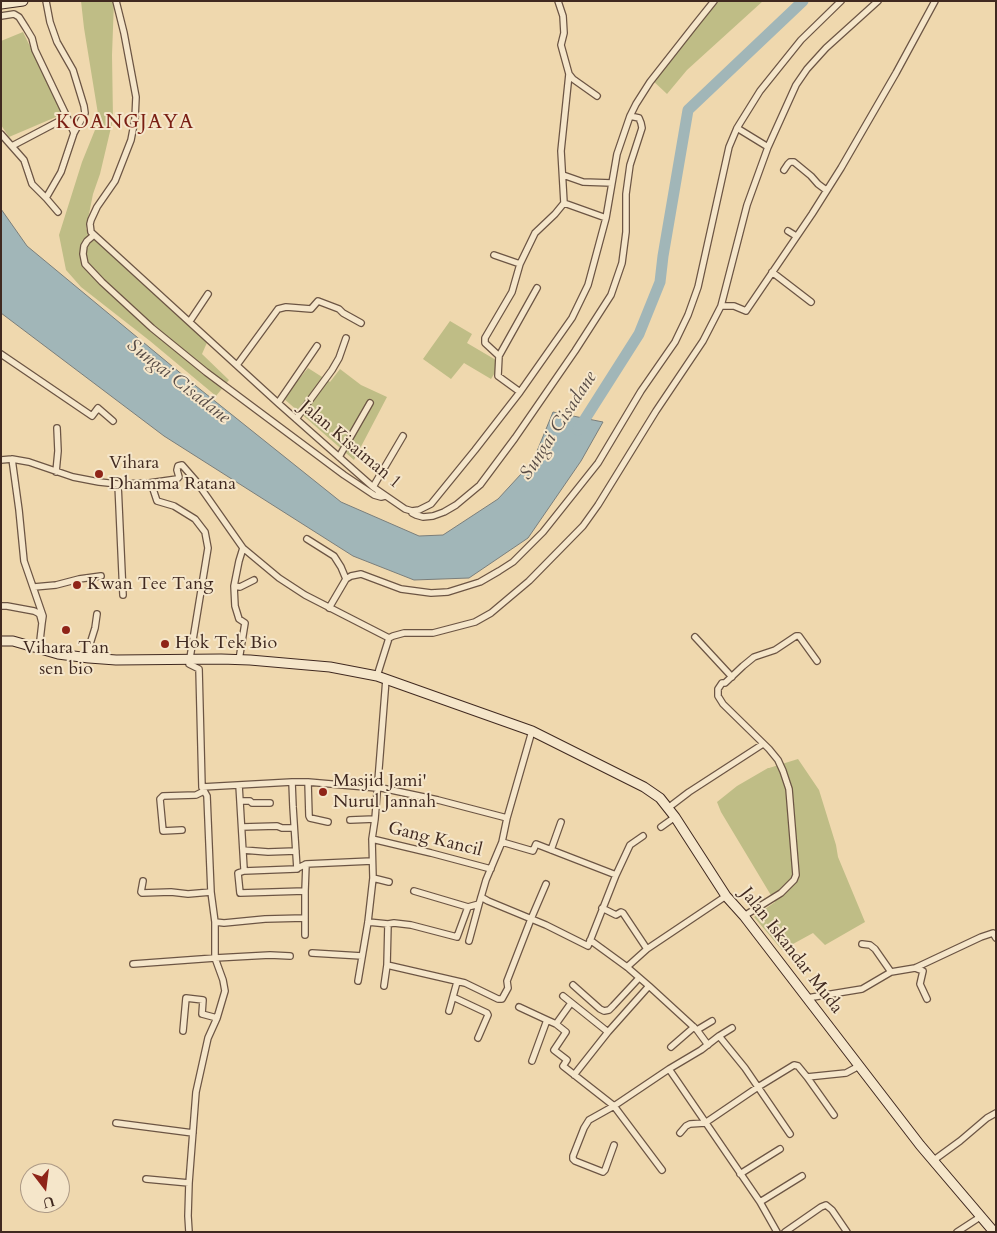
<!DOCTYPE html>
<style>
body{margin:0}
#map{position:relative;width:997px;height:1233px;overflow:hidden;background:#efd8ae;font-family:Cardo,serif}
canvas{display:block}
.frame{position:absolute;inset:0;border:2px solid #402920;pointer-events:none}
.north{position:absolute;left:20px;top:1163px;width:50px;height:50px;box-sizing:border-box;background:#f5e6ca;border:1px solid #ad9a86;border-radius:50%;rotate:165deg;font-size:14px;font-weight:700;line-height:20px;text-align:center;color:#402920}
.north::after{content:'';display:block;margin:auto;width:18px;height:22px;background:#8f2418;clip-path:polygon(50% 0,100% 100%,50% 72%,0 100%)}
</style>
<div id="map">
<canvas width="997" height="1233"></canvas>
<div class="frame"></div>
<div class="north">U</div>
</div>
<script>
const c = document.querySelector('canvas').getContext('2d');
c.lineJoin = 'round';
function fillPath(path, color) {
  c.fillStyle = color;
  c.fill(path, 'evenodd');
}
function poly(rows) {
  const path = new Path2D();
  for (const r of rows) {
    path.moveTo(r[0], r[1]);
    for (let i = 2; i < r.length; i += 2) path.lineTo(r[i], r[i + 1]);
  }
  return path;
}
function trace(path, color, width, dash) {
  c.strokeStyle = color;
  c.lineWidth = width;
  c.lineCap = dash ? 'butt' : 'round';
  c.setLineDash(dash || []);
  c.stroke(path);
}
function drawText(font, color, halo, rows, align = 'center') {
  c.font = font + ' Cardo,serif';
  c.lineWidth = 4;
  c.setLineDash([]);
  c.textBaseline = 'middle';
  c.strokeStyle = halo;
  c.fillStyle = color;
  for (const [text, x, y, turn = 0] of rows) {
    c.save();
    c.translate(x, y);
    c.rotate((+turn || 0) * Math.PI / 180);
    c.textAlign = isNaN(turn) ? turn : align;
    if (halo) c.strokeText(text, 0, 0);
    c.fillText(text, 0, 0);
    c.restore();
  }
}
fillPath(poly([
 [81,1,114,1,112,55,113,119,100,174,93,194,86,229,209,338,202,354,229,380,216,396,150,341,81,287,66,270,59,235,82,162,99,120,84,28],
 [711,1,763,1,687,70,667,94,650,78],
 [23,32,63,114,9,137,1,125,1,41],
 [450,321,472,334,467,343,501,363,491,379,464,363,451,379,423,359],
 [308,368,330,382,340,369,361,385,387,397,354,460,283,398],
 [798,759,819,790,836,845,838,857,865,922,825,945,813,933,782,950,754,917,775,902,721,812,717,802,737,786,768,768,769,768]
]), '#bfbd86');
const water = poly([
 [1,209,27,246,196,386,341,502,419,536,443,535,498,499,533,461,553,412,603,422,581,461,528,538,469,578,414,580,353,556,164,436,1,313,1,209]
]);
fillPath(water, '#a1b6b8');
trace(water, '#7a7e7b', 1);
trace(poly([
 [578,430,639,334,660,282,663,256,688,110,803,1]
]), '#a1b6b8', 11);
const street = poly([
 [46,1,50,22,57,42,73,70,84,106,85,113,74,133,61,172,46,198,58,212],
 [116,1,124,33,136,97,135,119,131,140,115,181,97,207,91,220,90,224,91,232,278,403,373,487,405,509,412,511,419,510,431,504,475,450,520,392,572,318,588,285,606,218,617,154,630,116,636,104,650,82,694,26,714,1],
 [1,16,14,14,19,17,26,28,32,38,35,50,67,117,12,146],
 [569,74,573,79,597,96],
 [67,117,74,133],
 [737,128,768,147],
 [1,134,24,160,32,184,46,198],
 [784,170,788,164,790,162,794,162,811,176,818,184,826,190],
 [563,175,583,182,612,183],
 [564,203,606,218],
 [788,231,796,236],
 [94,235,87,241,84,246,83,254,85,264,102,282,152,328,206,372,344,475,374,495,381,497,385,496],
 [494,255,520,264],
 [772,272,811,302],
 [721,306,734,306,746,311,812,214,841,168,896,73,935,1],
 [190,321,208,294],
 [1,354,92,416,98,408,113,421],
 [499,356,537,288],
 [237,365,278,309,286,307,311,309,318,301,339,309,343,313,361,323],
 [520,392,498,376,499,356,485,343,485,338,512,292,520,264,535,233,555,214,564,203,561,151,569,74,561,45,564,33,563,16,558,1],
 [278,403,317,346],
 [296,419,332,370,339,358,346,338],
 [339,457,370,403],
 [12,459,19,510,24,561,43,616,42,623],
 [1,460,12,459,29,462,73,477,99,482,118,484,149,483,152,486,157,501,174,506,195,519,205,532,208,548,189,664,199,669,202,787,207,796,211,892,215,922,215,958,223,980,225,991,217,1018,208,1038,196,1092,189,1183,188,1216,189,1232],
 [56,472,58,451,57,428],
 [149,483,177,479,179,477,177,470,178,466,182,465,196,481,243,548,279,578,305,595,389,638],
 [118,484,123,595],
 [373,487,403,436],
 [412,511,412,513,416,515,423,517,433,516,444,512,456,505,480,485,515,438,575,351,611,295,622,263,626,232,626,194,630,165,642,128,641,123,639,118,630,116],
 [307,539,334,556,341,567,346,579],
 [234,586,240,587,254,580],
 [34,587,56,585,79,579,101,576],
 [1,606,7,606,34,611,38,613,40,615,42,623,39,649],
 [329,608,346,579,351,576,361,574,401,589,431,593,448,592,480,582,499,571,513,562,543,532,598,463,641,391,675,342,688,315,698,287,729,147,737,128,760,91,801,40,841,1],
 [695,637,732,677],
 [89,658,90,644,95,628,97,614],
 [239,660,245,623,239,619,235,606,234,586,239,561,243,548],
 [377,676,389,638,393,636,404,633,433,633,475,622,491,613,529,581,583,526,598,505,656,411,703,341,721,306,747,205,768,147,796,85,807,69,826,48,878,1],
 [308,782,309,816,310,818,328,822],
 [239,785,244,869,244,871,238,873,240,893,305,891],
 [202,787,292,782],
 [377,787,438,800,507,818],
 [240,801,250,801,252,803,270,803],
 [668,808,689,792,763,744],
 [350,820,375,819],
 [242,827,277,826,282,828,294,828],
 [661,827,675,817],
 [182,830,163,831,160,799,163,796,196,795,204,791],
 [372,839,431,853,491,869],
 [502,842,533,851,536,844,616,875],
 [243,850,268,852,296,851],
 [551,850,561,822],
 [297,869,293,807,292,782,308,782,377,788],
 [244,871,296,869,306,864,372,861],
 [373,878,389,882],
 [143,881,141,892,142,893,171,892,188,894,211,892],
 [414,891,468,907,479,904,486,880,502,842,507,818,532,731],
 [481,897,488,901,546,925,588,946,616,875,630,845,643,836],
 [602,908,616,915,621,912,623,913,647,949],
 [744,916,781,893,794,880,796,875,789,789,783,771,778,760,769,749,723,704,718,696,718,689,722,683,725,683,743,666,754,657,775,650,796,636,799,636,817,661],
 [215,922,224,923,265,919,305,918],
 [368,922,388,924],
 [305,935,305,891,306,864],
 [590,940,627,967,649,986,697,1030,708,1045],
 [469,941,479,904],
 [862,944,870,945,875,949,891,972],
 [312,953,362,956],
 [133,964,215,958,270,955,290,956],
 [387,965,465,983,498,999,502,999,508,988,507,981,531,919,546,884],
 [627,967,647,949,726,896],
 [915,968,923,971,920,984,927,999],
 [358,981,368,922,373,878,372,839,375,819,386,679],
 [573,985,600,1009,604,1011,609,1010,613,1006,639,978],
 [384,986,387,965,388,924,394,923,411,925,457,937,468,907],
 [563,996,608,1032],
 [453,997,487,1013,488,1015,478,1038],
 [807,998,862,989,891,972,915,968,981,937,993,933,996,938],
 [519,1007,547,1020,556,1024,571,1003],
 [449,1011,457,982],
 [556,1024,566,1032,554,1050,567,1060,563,1066,614,1106,662,1170],
 [697,1030,712,1021],
 [183,1031,186,998,203,1000,202,1014,217,1018],
 [719,1036,745,1068,790,1134],
 [671,1047,694,1027],
 [532,1061,547,1020],
 [669,1069,760,1202,777,1232],
 [574,1075,608,1032,649,986],
 [807,1077,834,1115],
 [116,1123,193,1133],
 [680,1133,686,1126,690,1124,705,1123,758,1087,794,1065,798,1066,807,1077,846,1073,859,1066],
 [614,1145,605,1170,603,1172,575,1161,573,1159,573,1156,584,1128,589,1120,614,1106,669,1069,701,1050,719,1036,732,1028],
 [934,1160,960,1141,987,1118,996,1113],
 [740,1174,780,1149],
 [146,1179,189,1183],
 [760,1202,802,1176],
 [785,1232,821,1207,826,1205,832,1210,847,1232],
 [957,1232,980,1217]
]);
const secondary = poly([
 [1,4,23,1],
 [1,641,13,641,58,654,89,658,116,660,221,659,250,660,330,667,377,676,532,731,644,787,660,798,675,817,726,896,744,916,860,1067,920,1145,994,1232]
]);
trace(street, '#6c5544', 8);
trace(secondary, '#402920', 11);
trace(street, '#f5e6ca', 5.5);
trace(secondary, '#f5e6ca', 9);
for (const [x, y, r, color] of [
 [99,474,5,"#8f2418"],
 [77,585,5,"#8f2418"],
 [66,630,5,"#8f2418"],
 [165,644,5,"#8f2418"],
 [323,792,5,"#8f2418"]
]) {
  const dot = new Path2D();
  dot.arc(x, y, r, 0, 2 * Math.PI);
  c.fillStyle = color;
  c.fill(dot);
  trace(dot, '#f5e6ca', 2);
}
drawText('18px', '#402920', '#f5e6ca', [
 ["Jalan Kisaiman 1",350,445,40],
 ["Gang Kancil",435,840,14],
 ["Jalan Iskandar Muda",791,951,52]
]);
drawText('18px', '#402920', '#f5e6ca', [
 ["Vihara",109,464],
 ["Dhamma Ratana",109,485],
 ["Kwan Tee Tang",87,585],
 ["Hok Tek Bio",175,644],
 ["Vihara Tan",66,649,"center"],
 ["sen bio",66,670,"center"],
 ["Masjid Jami'",333,782],
 ["Nurul Jannah",333,803]
], 'left');
drawText('italic 19px', '#584c46', '#f5e6ca', [
 ["Sungai Cisadane",178,382,38],
 ["Sungai Cisadane",559,426,-57]
]);
c.letterSpacing = '1px';
drawText('20px', '#7a1f14', '#f5e6ca', [
 ["KOANGJAYA",125,123]
]);
c.letterSpacing = '0px';
</script>
